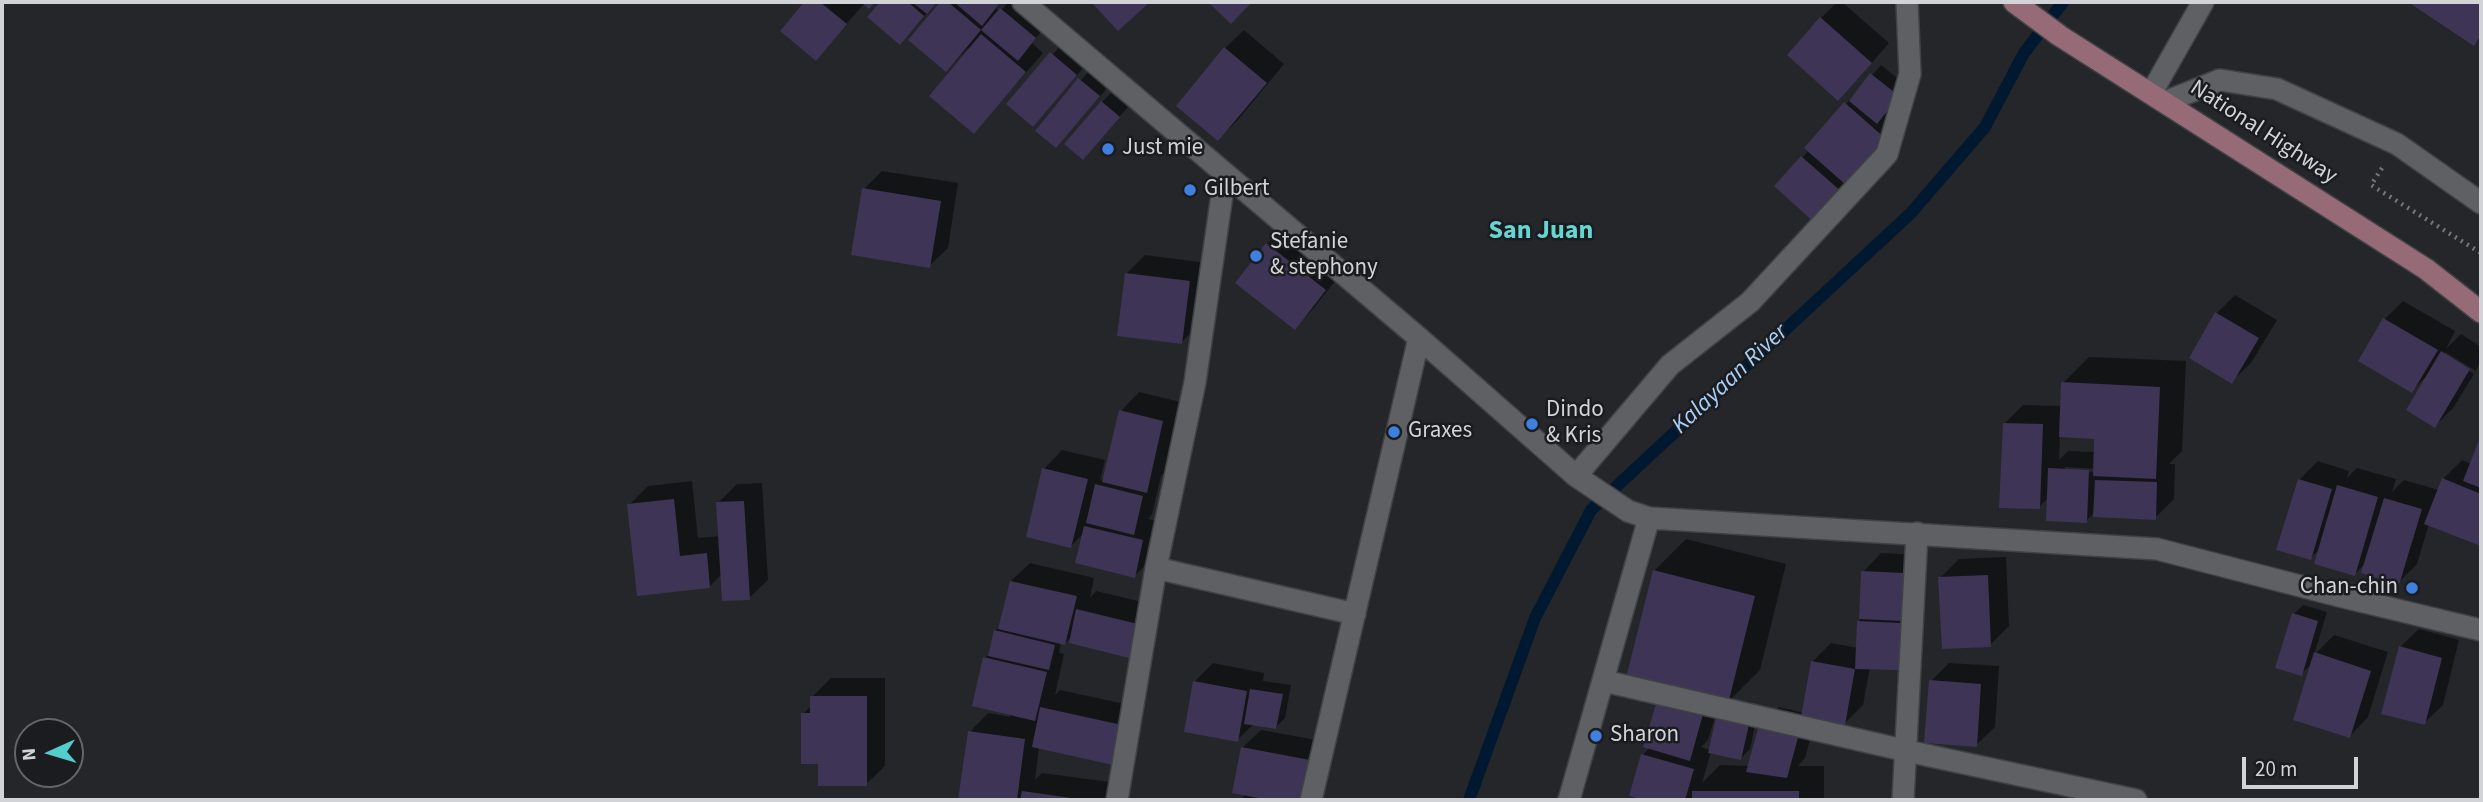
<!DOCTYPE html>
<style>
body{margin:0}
#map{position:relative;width:2483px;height:802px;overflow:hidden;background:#242629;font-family:"Source Sans 3",sans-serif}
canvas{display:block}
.frame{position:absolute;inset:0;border:4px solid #d2d3d6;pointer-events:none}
.north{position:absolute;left:14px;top:718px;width:70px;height:70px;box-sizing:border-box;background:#1b1c20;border:2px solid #646569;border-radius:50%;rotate:266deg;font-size:19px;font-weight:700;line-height:28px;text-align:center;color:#d2d3d6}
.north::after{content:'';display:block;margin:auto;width:24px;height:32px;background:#53cdcb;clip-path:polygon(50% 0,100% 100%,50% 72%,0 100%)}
.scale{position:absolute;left:2242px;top:757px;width:116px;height:32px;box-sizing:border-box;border:4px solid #d2d3d6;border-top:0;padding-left:9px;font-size:21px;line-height:24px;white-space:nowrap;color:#d2d3d6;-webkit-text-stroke:5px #1b1c20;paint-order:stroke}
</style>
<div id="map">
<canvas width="2483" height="802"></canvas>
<div class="frame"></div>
<div class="north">N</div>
<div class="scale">20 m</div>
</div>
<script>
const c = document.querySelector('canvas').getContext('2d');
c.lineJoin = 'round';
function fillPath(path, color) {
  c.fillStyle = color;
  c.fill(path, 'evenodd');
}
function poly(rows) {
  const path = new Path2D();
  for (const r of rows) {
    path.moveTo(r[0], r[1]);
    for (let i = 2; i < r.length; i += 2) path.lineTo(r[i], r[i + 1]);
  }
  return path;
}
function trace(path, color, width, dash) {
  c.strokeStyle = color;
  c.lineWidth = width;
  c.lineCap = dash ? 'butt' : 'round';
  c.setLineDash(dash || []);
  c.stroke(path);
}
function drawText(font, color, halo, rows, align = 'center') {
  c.font = font + ' "Source Sans 3",sans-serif';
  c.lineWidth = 5;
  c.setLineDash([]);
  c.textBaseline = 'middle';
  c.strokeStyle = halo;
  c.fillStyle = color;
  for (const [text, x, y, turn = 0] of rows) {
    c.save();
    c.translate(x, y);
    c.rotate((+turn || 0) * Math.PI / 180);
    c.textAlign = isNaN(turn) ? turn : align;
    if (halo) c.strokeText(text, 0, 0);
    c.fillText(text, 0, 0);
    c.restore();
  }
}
fillPath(poly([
 [806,2,874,2,869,6,865,3,816,58,782,30],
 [882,2,937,2,909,33,870,17],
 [942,2,1001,2,996,8,999,12,1009,2,1013,2,1044,28,1032,43,1043,53,974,132,970,50,968,48,946,70,911,40],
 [1837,2,1842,2,1889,43,1857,80,1821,18],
 [2411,2,2481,2,2481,36,2474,44],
 [1244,30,1284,64,1237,121,1218,139,1225,48],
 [1070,35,1094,56,1033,124,1009,104],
 [1098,61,1117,77,1056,146,1037,130],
 [1881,65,1907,86,1903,119,1834,203,1777,186,1809,150,1807,148],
 [1111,93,1128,107,1092,148,1102,102],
 [882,171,958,183,948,248,929,266,864,189],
 [1286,225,1343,271,1313,309,1295,328,1237,283,1267,244],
 [1145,255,1207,263,1200,323,1182,342,1126,274],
 [2235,295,2277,320,2251,363,2232,381,2217,313],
 [2403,301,2455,331,2446,349,2461,334,2481,347,2481,361,2476,371,2445,352,2445,356,2474,374,2453,408,2435,426,2428,375,2411,391,2385,319],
 [2089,357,2186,361,2182,451,2169,464,2175,464,2174,499,2155,518,2095,512,2086,521,2048,498,2039,507,2004,424,2023,405,2062,406,2063,383],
 [2060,435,2096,437,2096,452,2068,451,2059,460],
 [2065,467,2098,469,2098,472,2065,471],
 [1139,392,1181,402,1165,472,1161,476,1152,514,1148,519,1161,522,1153,558,1134,576,1084,533,1071,546,1044,469,1062,450,1105,460,1100,481,1105,476,1121,411],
 [2481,440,2481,544,2429,524,2417,564,2398,583,2366,562,2355,574,2320,549,2310,558,2299,480,2318,461,2349,471,2347,478,2357,468,2396,479,2392,492,2404,480,2439,490,2443,479,2462,460,2472,464],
 [692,481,698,538,720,536,718,503,737,484,762,483,768,580,749,598,722,574,709,587,629,505,648,486],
 [1686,539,1786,564,1760,670,1728,702,1720,700,1708,740,1701,747,1710,750,1758,711,1750,749,1741,758,1711,752,1702,783,1720,765,1749,766,1760,726,1779,707,1804,713,1812,662,1831,643,1858,648,1863,572,1881,553,1922,555,1917,650,1899,669,1870,667,1863,705,1845,723,1816,718,1805,758,1798,766,1824,766,1824,800,1694,800,1694,797,1690,800,1651,800,1631,795,1643,755,1650,747,1661,695,1654,571],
 [2006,557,2009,626,1990,645,1940,578,1959,559],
 [1030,563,1094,578,1090,598,1096,591,1155,605,1147,637,1129,656,1072,636,1065,643,1061,642,1059,653,1064,654,1055,695,1060,690,1139,707,1131,744,1039,747,1035,780,1042,773,1117,783,1115,800,960,800,970,732,988,713,1011,717,985,658,990,653,995,631,1001,626,1011,581],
 [2303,605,2327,612,2314,655,2334,635,2388,652,2368,717,2350,736,2312,664,2301,674,2294,614],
 [2419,629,2459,640,2443,705,2424,723,2400,647],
 [1213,663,1264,673,1263,681,1291,685,1285,718,1276,727,1254,724,1237,740,1194,682],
 [1949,663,1999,666,1995,727,1976,745,1931,681],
 [831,678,885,678,885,766,866,784,820,762,803,714,812,705,812,697],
 [1261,730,1327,742,1305,800,1241,800,1246,794,1242,748]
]), '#0007');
trace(poly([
 [1469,800,1535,618,1591,510,1911,213,1985,127,2024,53,2063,2]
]), '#001830', 12);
fillPath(poly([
 [804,2,820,2,847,24,816,61,780,31],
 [861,2,875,2,869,9],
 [880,2,908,2,924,16,900,45,867,17],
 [912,2,937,2,927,14],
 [940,2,948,2,981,30,946,72,908,40],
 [954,2,997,2,999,4,982,26],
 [1091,2,1150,2,1118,31],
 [1208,2,1252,2,1231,24],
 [2408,2,2481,2,2481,35,2474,46],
 [1000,8,1036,38,1018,61,981,30],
 [1820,17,1872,63,1838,101,1787,55],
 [981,34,1026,72,974,134,929,96],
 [1224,47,1267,83,1218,141,1176,106],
 [1050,52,1077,75,1033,127,1006,104],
 [1870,73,1899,96,1877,124,1849,101],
 [1078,78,1100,96,1056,148,1035,131],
 [1101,101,1120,117,1083,160,1064,144],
 [1844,102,1886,139,1846,185,1804,148],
 [1801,156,1843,193,1816,224,1774,186],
 [862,188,941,201,930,268,851,255],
 [1266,243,1326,290,1295,330,1235,283],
 [1125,273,1190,281,1182,344,1117,336],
 [2215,312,2259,338,2232,384,2189,358],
 [2383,318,2438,350,2412,393,2358,361],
 [2441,351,2470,369,2435,428,2406,410],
 [2061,382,2160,387,2156,479,2093,476,2094,439,2059,437],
 [1119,410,1163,421,1147,493,1102,482],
 [2003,423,2043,424,2040,509,1999,508],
 [2481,435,2481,488,2463,481],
 [1042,468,1088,479,1071,548,1026,537],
 [2048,468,2089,470,2087,523,2046,521],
 [2442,478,2481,494,2481,546,2424,524],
 [2298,479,2332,489,2311,560,2276,550],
 [2095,480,2157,482,2156,520,2093,517],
 [1095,484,1143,496,1134,535,1086,523],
 [2337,485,2378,497,2355,576,2314,564],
 [2384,498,2422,509,2399,585,2361,573],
 [674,499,680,556,707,553,710,588,637,596,627,504],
 [744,501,750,600,722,601,716,502],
 [1084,526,1143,540,1135,578,1075,563],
 [1653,570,1755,596,1728,704,1626,678],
 [1861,571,1904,573,1902,621,1859,619],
 [1988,575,1991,647,1942,649,1938,577],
 [1010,581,1077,596,1065,645,998,629],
 [1076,609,1138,624,1129,658,1069,643],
 [2292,613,2318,621,2302,676,2275,668],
 [1857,621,1901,623,1899,670,1855,669],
 [994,630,1055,645,1049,670,988,656],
 [2399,646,2442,658,2425,725,2381,714],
 [2314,652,2371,671,2350,738,2293,720],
 [983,657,1047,672,1035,721,972,706],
 [1811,661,1855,669,1845,725,1801,717],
 [1929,680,1981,684,1977,747,1924,743],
 [1193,681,1247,691,1238,742,1184,732],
 [1250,689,1283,694,1276,729,1244,724],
 [1659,694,1705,707,1690,761,1643,747],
 [810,696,867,696,867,786,818,786,818,764,801,764,801,713,810,713],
 [1040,707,1122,725,1113,765,1032,747],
 [1717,713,1750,720,1741,760,1708,753],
 [1759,725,1799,734,1787,778,1746,772],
 [968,731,1025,739,1017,800,958,800],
 [1241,747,1310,760,1302,800,1269,800,1232,793],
 [1641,754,1694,769,1685,800,1644,800,1629,796],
 [1022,791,1079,799,1079,800,1020,800],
 [1692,791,1799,791,1799,800,1692,800]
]), '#3e3455');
const minor = poly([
 [1023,2,1419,338,1576,476,1628,511,1649,518,2157,549,2339,596,2481,630],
 [2152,92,2203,2],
 [2165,102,2220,80,2277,89,2397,144,2481,203],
 [1576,476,1670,365,1750,302,1887,154,1910,74,1907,2],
 [1156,568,1355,614],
 [1604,681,1907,751,2136,800],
 [1117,800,1156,568,1195,382,1225,174],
 [1311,800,1419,338],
 [1569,800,1649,518],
 [1903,800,1917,533]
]);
const major = poly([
 [2014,2,2060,36,2426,269,2481,312]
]);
trace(minor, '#404245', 24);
trace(major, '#404245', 24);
trace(poly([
 [2382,168,2371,185,2481,253]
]), '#757679', 4.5, [2, 5]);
trace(minor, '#5e6064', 21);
trace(major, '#966a77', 21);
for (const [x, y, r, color] of [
 [1108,149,7,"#3f7fe0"],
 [1190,190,7,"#3f7fe0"],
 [1256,256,7,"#3f7fe0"],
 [1532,424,7,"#3f7fe0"],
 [1394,432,7,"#3f7fe0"],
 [2412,588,7,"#3f7fe0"],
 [1596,736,7,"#3f7fe0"]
]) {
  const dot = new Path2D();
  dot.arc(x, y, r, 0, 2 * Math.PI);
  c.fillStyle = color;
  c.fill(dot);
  trace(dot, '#1b1c20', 2.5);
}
drawText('23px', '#d2d3d6', '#1b1c20', [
 ["National Highway",2263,133,33]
]);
drawText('23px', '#d2d3d6', '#1b1c20', [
 ["Just mie",1122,149],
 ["Gilbert",1204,190],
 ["Stefanie",1270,243],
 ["& stephony",1270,269],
 ["Dindo",1546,411],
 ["& Kris",1546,437],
 ["Graxes",1408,432],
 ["Chan-chin",2398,588,"right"],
 ["Sharon",1610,736]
], 'left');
drawText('italic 24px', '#a8d0f8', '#1b1c20', [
 ["Kalayaan River",1731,380,-43]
]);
drawText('bold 26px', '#68d4d2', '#1b1c20', [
 ["San Juan",1541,232]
]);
</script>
